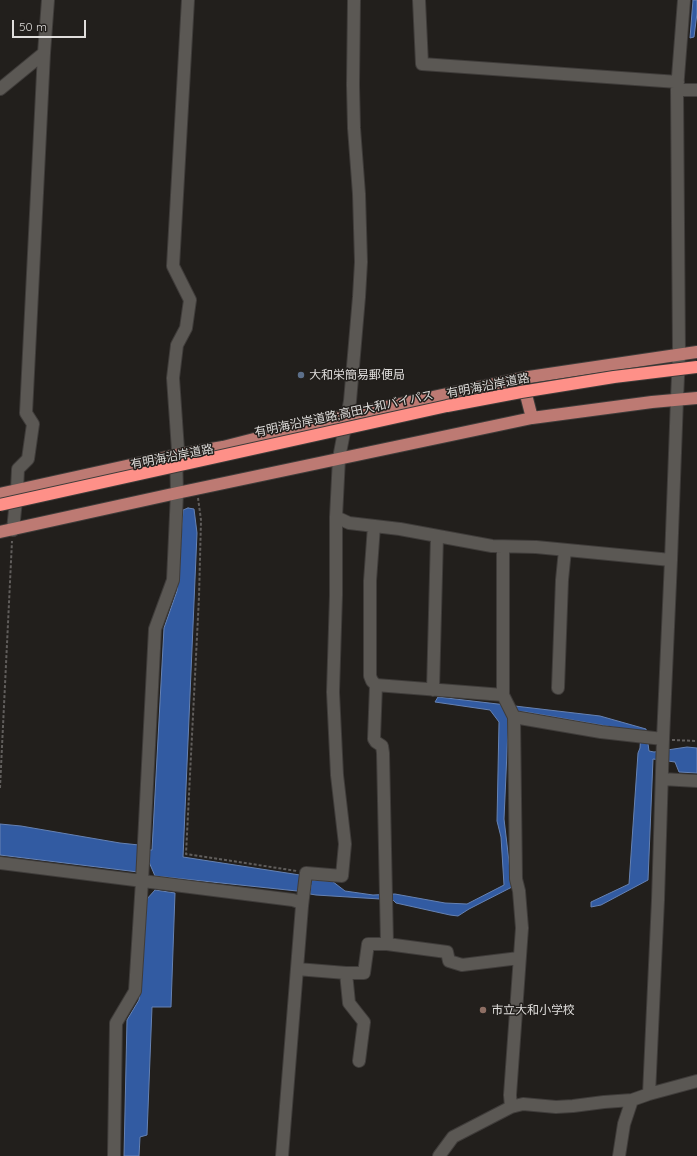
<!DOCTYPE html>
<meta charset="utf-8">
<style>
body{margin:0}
#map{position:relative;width:697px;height:1156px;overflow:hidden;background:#221f1c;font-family:Quicksand,sans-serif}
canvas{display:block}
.scale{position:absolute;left:12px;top:20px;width:74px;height:18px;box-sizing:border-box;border:2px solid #dfdddb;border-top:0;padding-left:5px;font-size:12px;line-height:14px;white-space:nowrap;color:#dfdddb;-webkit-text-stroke:3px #221f1c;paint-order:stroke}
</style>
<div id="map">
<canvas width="697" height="1156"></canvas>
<div class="scale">50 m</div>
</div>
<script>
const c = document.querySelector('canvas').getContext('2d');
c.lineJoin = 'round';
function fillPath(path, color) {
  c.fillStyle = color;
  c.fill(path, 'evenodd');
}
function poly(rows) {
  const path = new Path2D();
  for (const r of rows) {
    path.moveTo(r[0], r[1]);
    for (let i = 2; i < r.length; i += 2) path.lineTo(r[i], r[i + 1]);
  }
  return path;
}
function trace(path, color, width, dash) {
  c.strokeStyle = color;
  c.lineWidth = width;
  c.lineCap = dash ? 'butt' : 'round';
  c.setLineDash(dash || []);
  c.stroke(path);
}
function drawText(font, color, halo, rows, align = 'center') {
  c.font = font + ' Quicksand,"Noto Sans JP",sans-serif';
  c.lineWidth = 3;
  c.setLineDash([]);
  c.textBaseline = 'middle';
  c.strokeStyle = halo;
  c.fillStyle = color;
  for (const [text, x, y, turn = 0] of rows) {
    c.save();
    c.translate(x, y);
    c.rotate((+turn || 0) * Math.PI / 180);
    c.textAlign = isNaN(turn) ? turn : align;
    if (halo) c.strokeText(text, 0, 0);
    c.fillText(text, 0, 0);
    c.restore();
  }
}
const water = poly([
 [693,0,697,0,697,13,694,37,690,38,693,0],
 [188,508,194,509,197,533,183,857,300,875,301,880,332,881,345,891,373,895,395,894,445,903,467,904,504,885,501,837,497,821,499,722,490,710,435,702,438,697,600,716,646,729,649,751,654,752,687,747,697,748,697,773,679,772,675,762,653,759,648,880,601,905,591,907,591,902,629,884,638,753,640,748,641,732,526,712,507,711,508,729,504,819,512,887,469,909,458,916,450,915,396,903,391,898,380,899,316,895,310,894,311,885,300,883,297,891,155,876,149,862,142,861,138,872,0,855,0,824,21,826,120,843,139,845,139,850,152,850,164,628,177,591,183,510,188,508],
 [155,890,175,893,171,1007,152,1007,147,1135,140,1137,139,1156,124,1156,127,1020,139,1000,146,900,155,890]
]);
fillPath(water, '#325ba2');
trace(water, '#6682b3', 1);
const minor = poly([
 [419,0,422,64,678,82],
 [0,89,44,53],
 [677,90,697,90],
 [336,517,349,523,400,529,492,546,536,547,671,560],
 [374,526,370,581,370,676,372,681,376,685],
 [13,530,17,490,18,469,28,459,33,424,26,413,44,53,48,0],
 [503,547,503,695,514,717,516,879,519,891,522,928,510,1095,511,1107],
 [558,688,562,580,565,550],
 [433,690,437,536],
 [514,717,601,732,663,739],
 [662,779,697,781],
 [0,863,293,900,299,902,302,906,282,1156],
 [302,906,306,873,342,876,345,844,337,775,333,692,336,595,336,517,339,458,350,401,359,297,361,262,359,194,354,128,353,85,354,0],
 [387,944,383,753,382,746,376,742,374,739,376,685,503,695],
 [297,969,346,973,364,973,368,944,387,944,447,952,449,961,462,965,519,958],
 [346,973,349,1003,364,1022,359,1061],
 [649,1094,658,900,663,739,671,560,677,399,679,354,677,90,684,0],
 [114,1156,116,1023,135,991,142,881,155,629,173,580,177,493,176,455,178,450,173,378,177,345,186,328,190,300,173,266,188,0],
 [439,1156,453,1137,511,1107,523,1104,556,1107,573,1106,604,1102,632,1100,649,1094,697,1081],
 [619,1156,624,1124,632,1100]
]);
const major = poly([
 [523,383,532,418],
 [0,494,176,455,223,447,348,415,522,378,697,352],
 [0,532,177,493,532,418,652,402,697,398]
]);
trace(minor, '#3f3c3a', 14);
trace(major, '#3f3c3a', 14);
trace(poly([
 [198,498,201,520,199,597,186,854,297,871],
 [672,740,697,741],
 [0,788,12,541]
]), '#615e5c', 2, [3, 2]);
trace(minor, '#5b5854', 12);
trace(major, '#bd7a73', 12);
const highwayBridge = poly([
 [0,505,447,406,521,392,614,377,697,367]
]);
trace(highwayBridge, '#3f3c3a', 14, []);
trace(highwayBridge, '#fe9088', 12);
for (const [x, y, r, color] of [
 [301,375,4,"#5c6f8a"],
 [483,1010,4,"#8d6e63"]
]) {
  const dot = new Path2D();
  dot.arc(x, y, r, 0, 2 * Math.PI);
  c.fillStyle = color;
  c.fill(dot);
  trace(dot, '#221f1c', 1.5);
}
drawText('12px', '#dfdddb', '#221f1c', [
 ["大和栄簡易郵便局",309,375],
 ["市立大和小学校",491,1010]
], 'left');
drawText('12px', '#dfdddb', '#221f1c', [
 ["有明海沿岸道路",488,386,-11],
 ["有明海沿岸道路;高田大和バイパス",344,414,-12],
 ["有明海沿岸道路",172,457,-11]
]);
</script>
